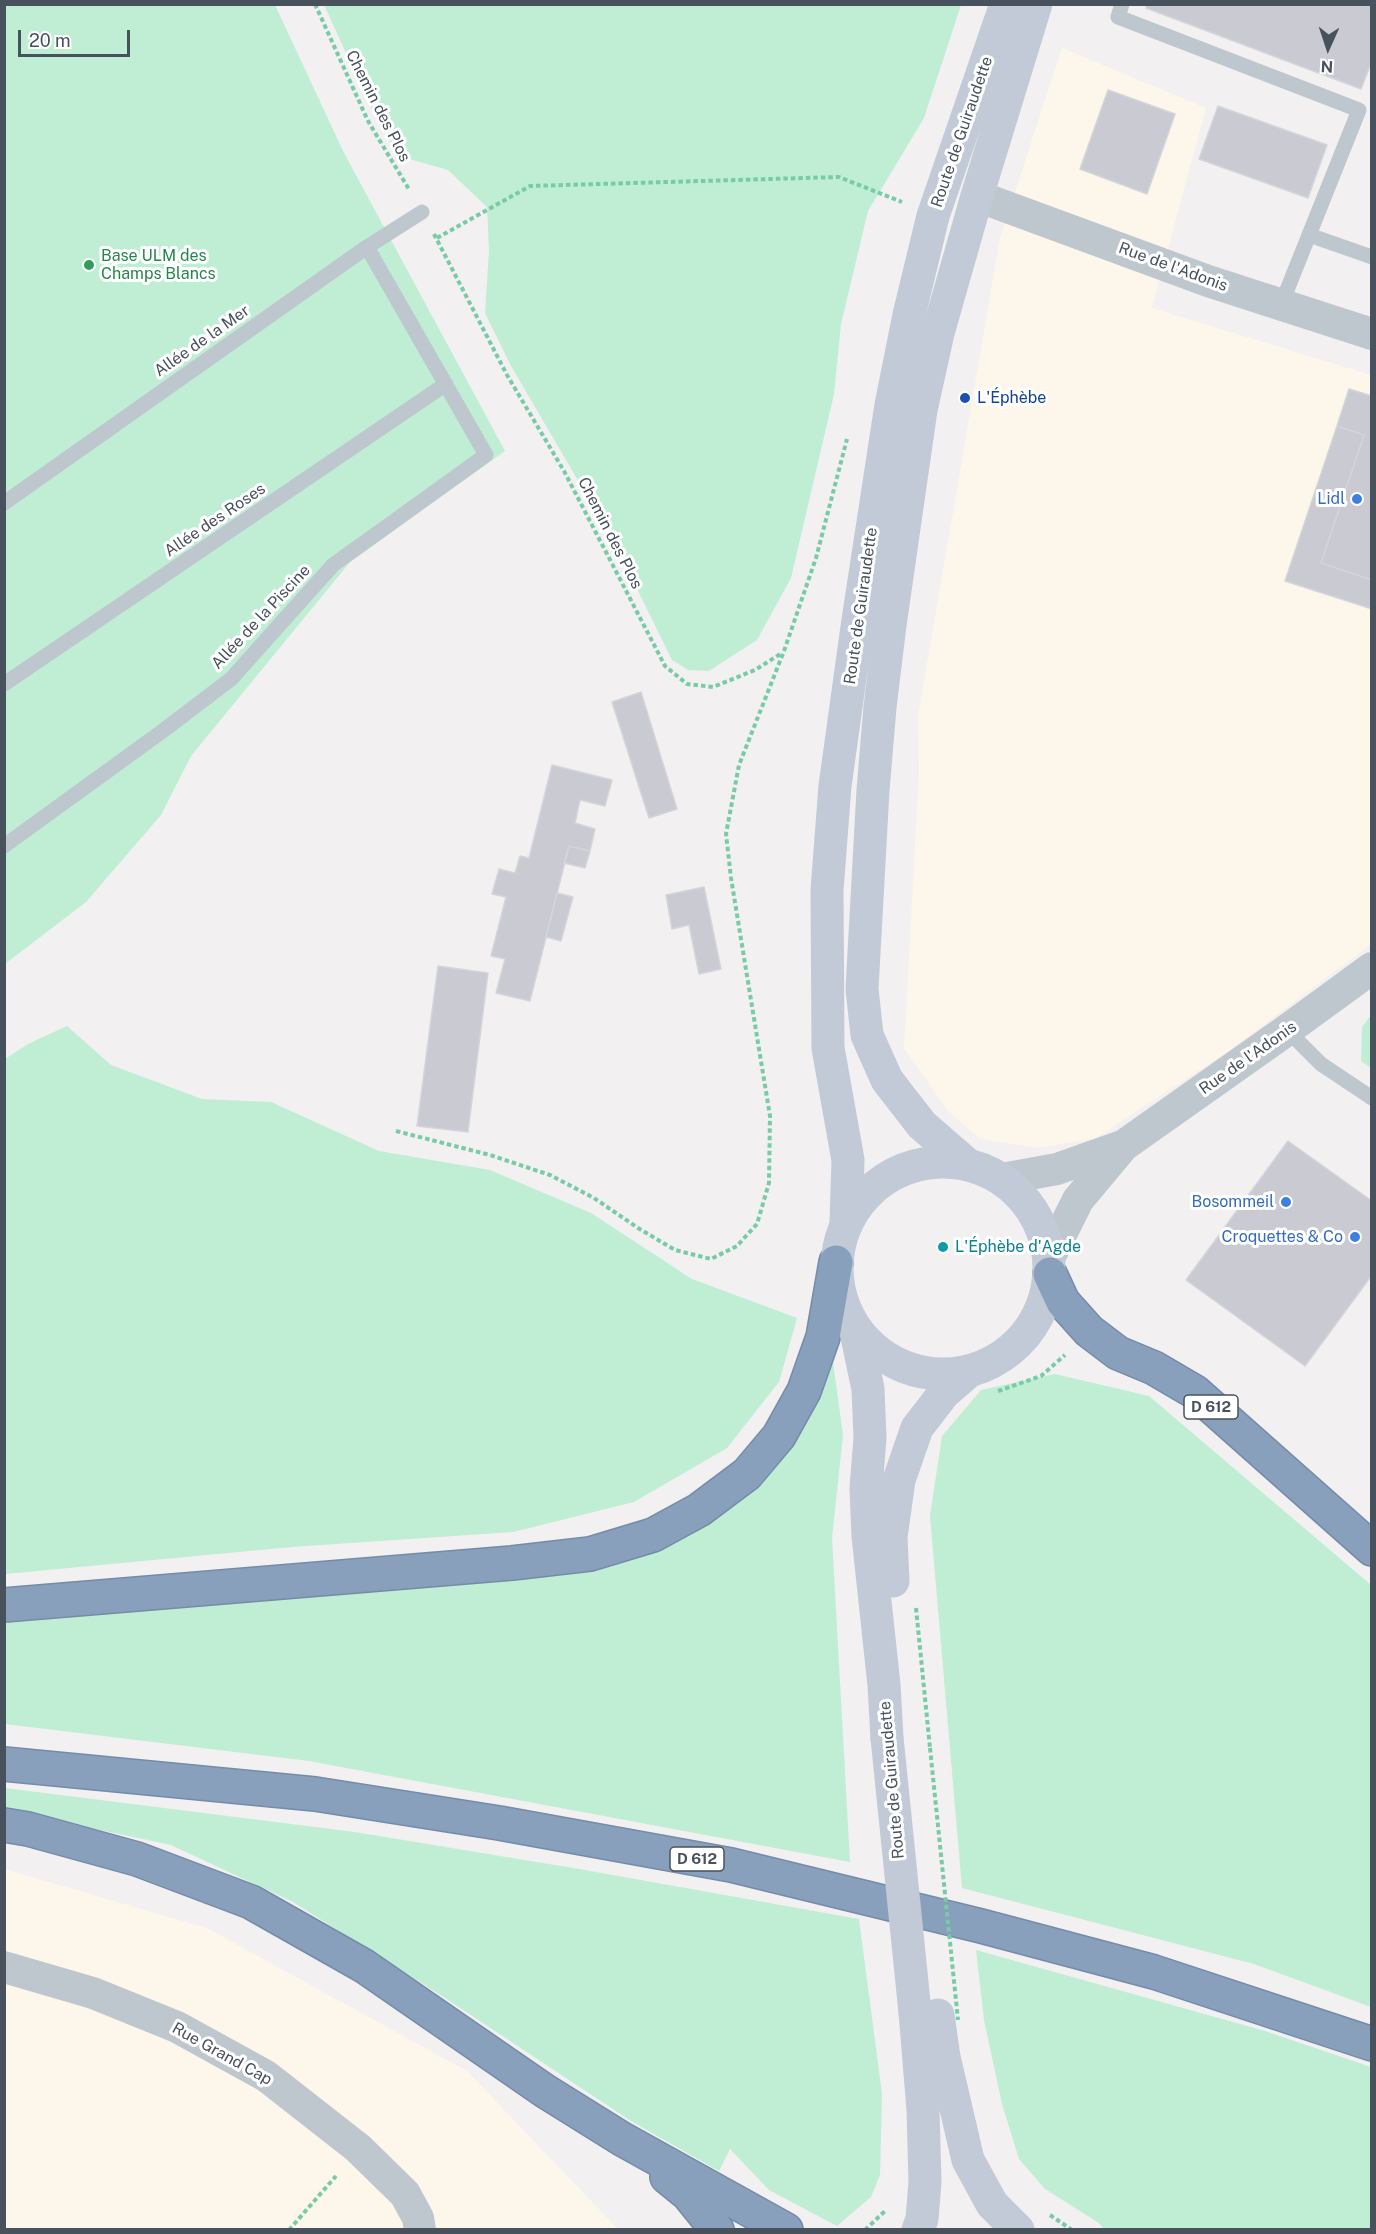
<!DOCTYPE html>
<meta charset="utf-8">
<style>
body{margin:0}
#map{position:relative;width:1376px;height:2234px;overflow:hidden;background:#f2f0f0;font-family:"Public Sans",sans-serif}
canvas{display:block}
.frame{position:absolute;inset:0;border:6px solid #48525d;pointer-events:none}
.north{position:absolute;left:1298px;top:18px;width:60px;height:60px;-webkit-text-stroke:4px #fff;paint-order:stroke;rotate:183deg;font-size:16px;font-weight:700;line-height:24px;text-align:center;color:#48525d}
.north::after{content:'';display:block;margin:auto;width:21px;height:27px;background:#48525d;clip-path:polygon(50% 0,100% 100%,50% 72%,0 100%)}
.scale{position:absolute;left:18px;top:30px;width:112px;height:27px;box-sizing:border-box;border:3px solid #48525d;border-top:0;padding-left:8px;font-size:18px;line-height:21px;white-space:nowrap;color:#48525d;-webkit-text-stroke:4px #fff;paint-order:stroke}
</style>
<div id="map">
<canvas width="1376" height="2234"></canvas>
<div class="frame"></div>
<div class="north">N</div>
<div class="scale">20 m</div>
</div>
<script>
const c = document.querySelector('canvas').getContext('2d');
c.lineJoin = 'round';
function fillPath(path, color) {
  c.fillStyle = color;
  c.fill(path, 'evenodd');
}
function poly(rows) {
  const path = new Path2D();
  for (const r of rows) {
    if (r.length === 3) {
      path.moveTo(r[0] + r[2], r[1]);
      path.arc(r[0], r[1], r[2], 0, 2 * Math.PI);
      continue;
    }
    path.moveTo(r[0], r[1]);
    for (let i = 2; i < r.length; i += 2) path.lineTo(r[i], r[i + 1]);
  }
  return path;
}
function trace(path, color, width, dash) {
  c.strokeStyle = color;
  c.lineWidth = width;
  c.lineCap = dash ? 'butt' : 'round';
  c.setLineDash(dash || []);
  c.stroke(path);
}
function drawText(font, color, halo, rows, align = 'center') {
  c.font = font + ' "Public Sans",sans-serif';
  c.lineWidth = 6;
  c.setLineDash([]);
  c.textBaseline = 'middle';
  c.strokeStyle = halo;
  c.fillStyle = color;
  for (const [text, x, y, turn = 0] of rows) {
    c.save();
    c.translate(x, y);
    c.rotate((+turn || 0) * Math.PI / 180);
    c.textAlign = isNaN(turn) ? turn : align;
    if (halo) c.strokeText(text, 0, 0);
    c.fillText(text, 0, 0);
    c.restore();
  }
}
fillPath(poly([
 [1062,48,1206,108,1152,308,1371,375,1371,944,1230,1050,1096,1138,1039,1148,980,1139,948,1111,904,1048,919,771,918,716,1000,238],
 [4,1869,207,1928,467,2071,618,2229,5,2229]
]), '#fcf7ea');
fillPath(poly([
 [5,5,275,5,344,153,505,451,350,562,191,756,161,815,86,902,5,964],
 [324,5,961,5,924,118,868,211,841,324,834,394,791,578,757,640,709,671,688,670,672,660,614,542,511,366,485,313,489,251,487,207,448,170,399,156,375,116],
 [1371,1015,1372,1068,1371,1068,1361,1061,1362,1027],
 [67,1026,111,1065,202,1099,271,1102,379,1151,490,1170,591,1213,692,1279,797,1318,779,1382,727,1448,634,1502,513,1532,292,1547,5,1574,5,1059,28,1044],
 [833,1362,843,1435,832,1538,850,1862,309,1761,5,1724,5,1618,684,1532,822,1369],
 [1055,1374,1149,1396,1371,1585,1371,2007,1254,1964,962,1888,930,1516,942,1436,981,1390],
 [5,1788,355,1832,585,1870,859,1919,882,2094,880,2175,871,2197,837,2226,769,2190,730,2149,719,2171,631,2121,442,1996,293,1902,171,1845,5,1810],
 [976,1950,1265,2031,1371,2067,1371,2229,1104,2229,1099,2223,1045,2189,1019,2159,1002,2104,984,2020]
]), '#bfeed4');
const building = poly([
 [1147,4,1372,4,1372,61,1361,89,1146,8,1147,4],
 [1108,90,1175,114,1147,194,1080,169,1108,90],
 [1218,106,1327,145,1308,198,1199,159,1218,106],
 [1349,389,1372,396,1372,580,1321,563,1364,435,1337,426,1349,389],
 [1337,426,1364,435,1321,563,1372,580,1372,609,1285,581,1337,426],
 [641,692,677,809,649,818,612,702,641,692],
 [552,765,612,780,605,806,580,800,575,823,595,829,590,851,569,846,530,1001,496,993,505,959,491,956,506,897,492,894,499,869,515,873,520,856,529,858,552,765],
 [569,846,590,851,585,868,564,863,569,846],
 [704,887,721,969,699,974,689,925,672,929,666,895,704,887],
 [557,893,573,897,561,941,546,937,557,893],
 [438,966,488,973,468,1132,417,1126,438,966],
 [1288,1141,1372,1201,1372,1275,1305,1366,1186,1280,1288,1141]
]);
fillPath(building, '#cacbd2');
trace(building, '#d4d5db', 1.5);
const highway = poly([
 [1050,1274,1063,1302,1089,1331,1118,1353,1154,1368,1195,1392,1372,1549],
 [4,1605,512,1563,590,1554,653,1535,699,1510,747,1474,779,1436,804,1391,823,1337,836,1262],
 [4,1764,315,1794,499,1823,731,1865,981,1926,1154,1972,1372,2044],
 [4,1825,28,1829,137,1859,251,1902,364,1966,545,2091,622,2139,786,2230],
 [667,2177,688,2194,717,2230]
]);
trace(highway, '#748ba9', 36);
trace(poly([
 [315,4,368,121,410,191],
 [434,234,507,375,564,471,665,666,687,684,713,687,755,670,782,653],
 [437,238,530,186,839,177,902,202],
 [396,1131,490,1155,550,1175,594,1198,638,1228,675,1250,711,1259,737,1246,757,1224,769,1183,770,1116,731,878,726,834,739,765,784,651,816,558,847,439],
 [998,1391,1041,1376,1065,1355],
 [916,1608,930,1748],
 [1050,2215,1072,2230],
 [289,2230,336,2176],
 [865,2230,886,2210]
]), '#78cba7', 4, [4.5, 3]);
trace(poly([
 [1122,4,1118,17,1359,110,1281,305],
 [1309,235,1372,257],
 [4,503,367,247,422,212],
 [4,684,446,384],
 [4,846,164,730,231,679,333,565,486,455,367,247],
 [1287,1030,1321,1064,1372,1098]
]), '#bec6ce', 15);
trace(poly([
 [977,196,1208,281,1372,334],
 [1002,1179,1057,1169,1122,1146],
 [1050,1256,1078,1200,1123,1146,1287,1030,1372,968],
 [4,1967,93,1993,177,2027,266,2076,358,2148,405,2194,418,2218,420,2230]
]), '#bec6ce', 32);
trace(poly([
 [943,1268,106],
 [967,1164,922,1125,887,1080,867,1035,862,989,873,790,880,707,890,625,921,410,938,333,977,196,1036,4],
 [846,1222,848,1160,828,1048,827,890,835,786,858,620,891,405,909,315,933,216,1006,4],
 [856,1332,868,1389,870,1438,866,1488,868,1536,884,1685,887,1738],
 [893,1581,891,1537,899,1480,917,1428,944,1393,967,1373],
 [915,2012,923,2110,925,2182,922,2219,918,2230],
 [938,2015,944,2057,968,2160,992,2204,1018,2230]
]), '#c1cad6', 33);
trace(highway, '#89a0bd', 33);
trace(poly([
 [930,1748,958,2020]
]), '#78cba7', 4, [4.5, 3]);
trace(poly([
 [887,1738,915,2012]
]), '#c1cad6', 33);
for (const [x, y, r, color] of [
 [89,265,6,"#2e9e5b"],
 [965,398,6,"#1a4fb4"],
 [1357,499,6,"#3f7fe0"],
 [1286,1202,6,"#3f7fe0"],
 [1355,1237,6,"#3f7fe0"],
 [943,1247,6,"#0f9aa8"]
]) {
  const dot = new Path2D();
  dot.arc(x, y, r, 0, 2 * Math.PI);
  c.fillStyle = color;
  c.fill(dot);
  trace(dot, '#fff', 2);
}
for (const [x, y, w] of [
 [1211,1407,54],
 [697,1859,54]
]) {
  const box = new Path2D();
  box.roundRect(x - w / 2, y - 12, w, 24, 4.5);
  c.fillStyle = '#fff';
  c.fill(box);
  trace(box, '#48525d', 1.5);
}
drawText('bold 15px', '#48525d', null, [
 ["D 612",1211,1407],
 ["D 612",697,1859]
]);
drawText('16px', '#48525d', '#fff', [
 ["Chemin des Plos",378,106,63],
 ["Route de Guiraudette",962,132,-71],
 ["Rue de l'Adonis",1173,267,20],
 ["Allée de la Mer",202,341,-35],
 ["Allée des Roses",215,520,-34],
 ["Chemin des Plos",610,533,63],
 ["Route de Guiraudette",861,606,-82],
 ["Allée de la Piscine",261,617,-47],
 ["Rue de l'Adonis",1248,1058,-35],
 ["Route de Guiraudette",892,1780,-95],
 ["Rue Grand Cap",222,2054,29]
]);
drawText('16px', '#27864d', '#fff', [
 ["Base ULM des",101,256],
 ["Champs Blancs",101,274]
], 'left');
drawText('16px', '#164399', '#fff', [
 ["L'Éphèbe",977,398]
], 'left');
drawText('16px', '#366cbe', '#fff', [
 ["Lidl",1345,499],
 ["Bosommeil",1274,1202],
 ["Croquettes & Co",1343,1237]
], 'right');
drawText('16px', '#0d838f', '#fff', [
 ["L'Éphèbe d'Agde",955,1247]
], 'left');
</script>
